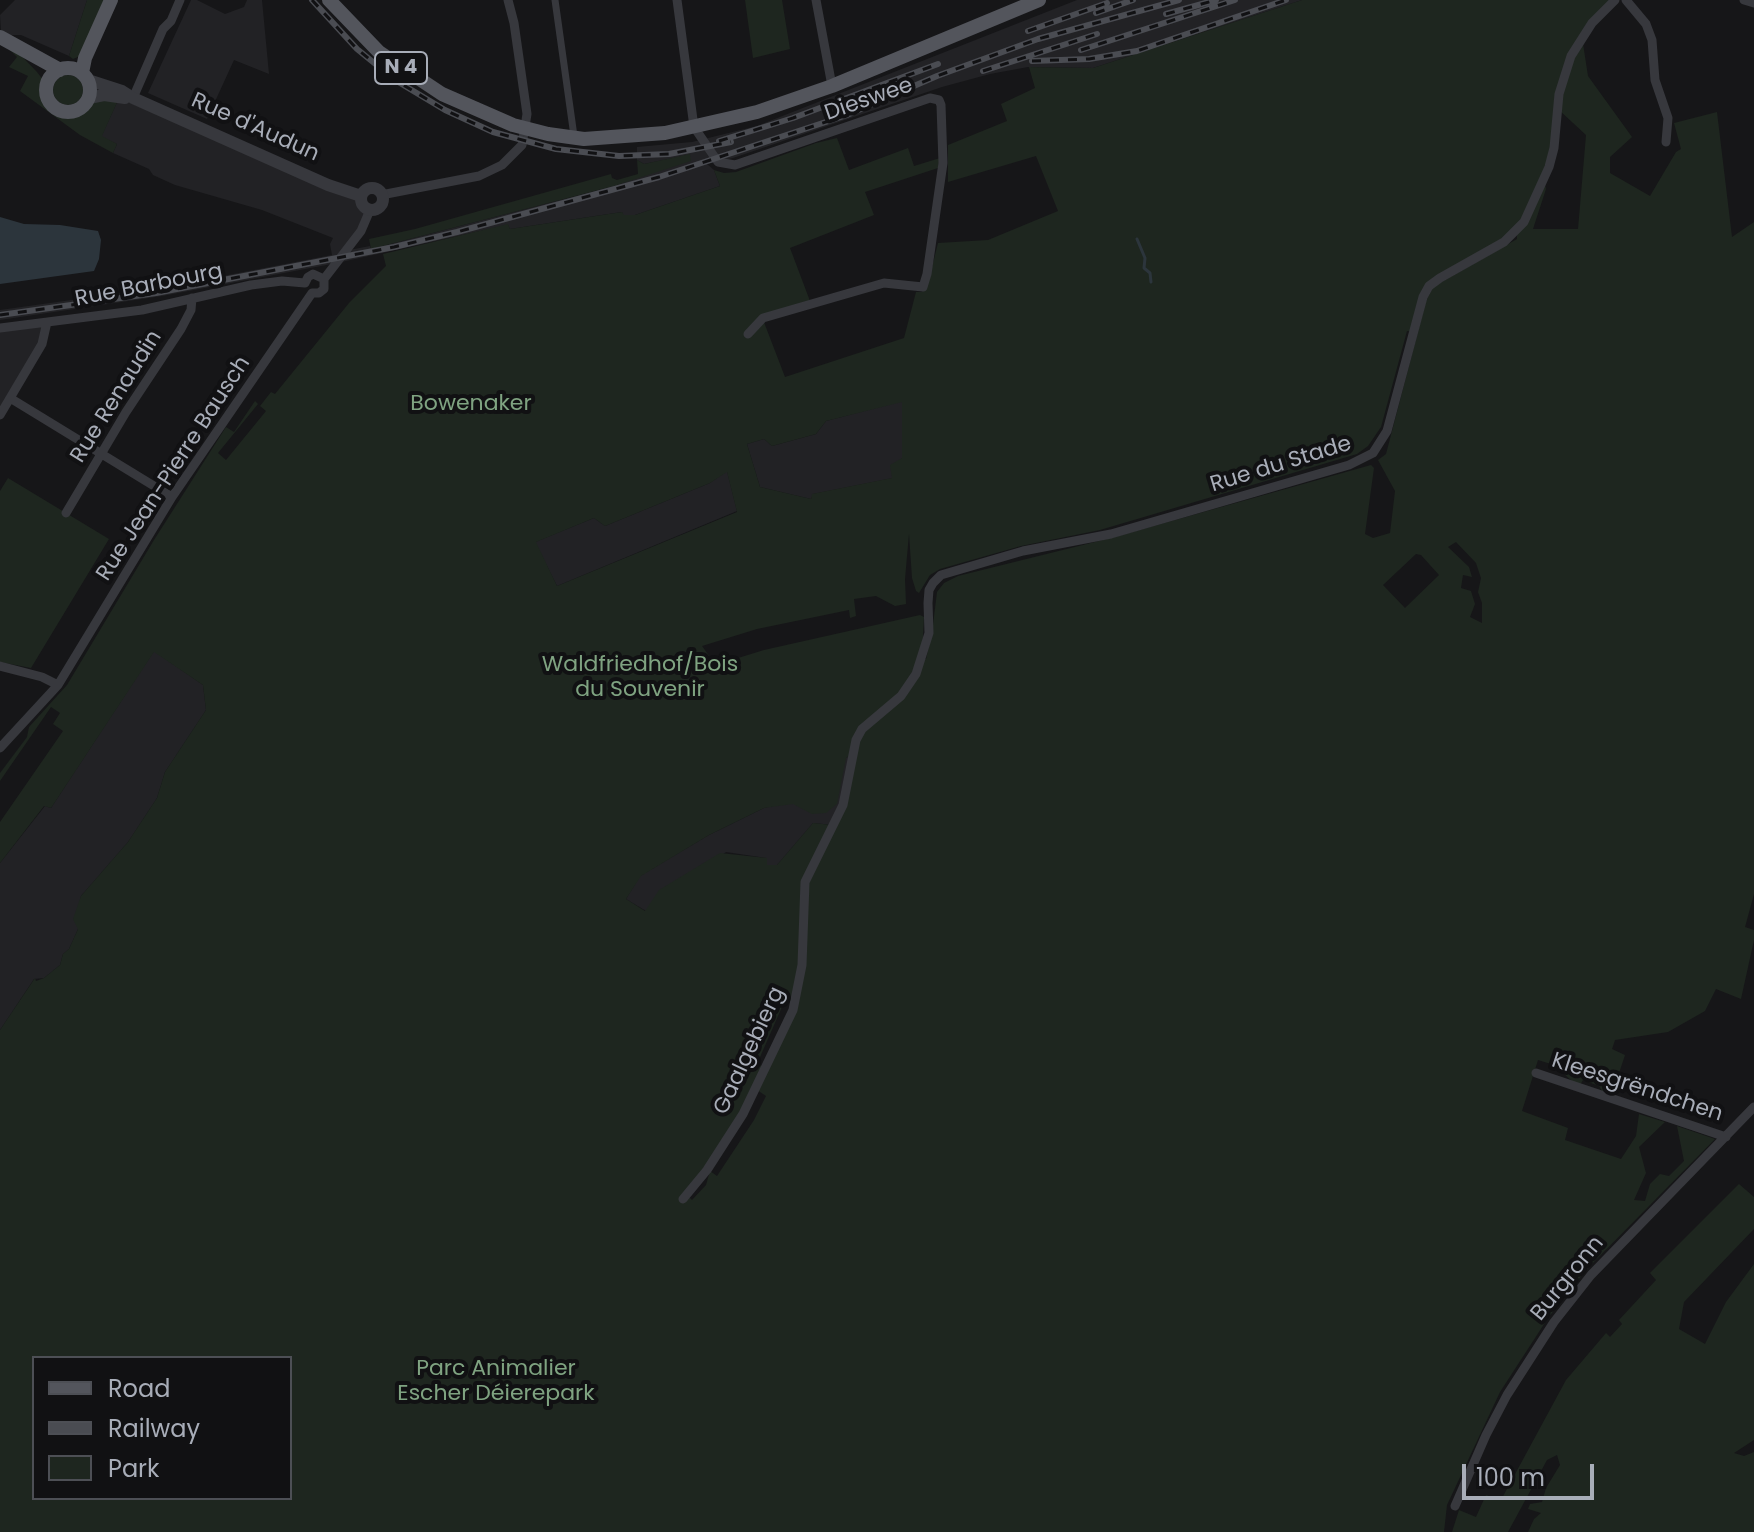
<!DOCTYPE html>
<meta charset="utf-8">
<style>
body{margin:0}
#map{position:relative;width:1754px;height:1532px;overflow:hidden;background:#161618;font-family:Poppins,sans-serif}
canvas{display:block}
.legend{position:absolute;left:32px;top:1356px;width:260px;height:144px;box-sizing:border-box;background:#111113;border:2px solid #4d4f55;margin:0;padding:10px 14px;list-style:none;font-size:24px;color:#a8adb8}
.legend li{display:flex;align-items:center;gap:16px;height:40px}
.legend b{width:40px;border:2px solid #4d4f55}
.scale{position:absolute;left:1462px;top:1464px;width:132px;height:36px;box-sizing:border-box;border:4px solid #a8adb8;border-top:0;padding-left:10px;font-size:24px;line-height:28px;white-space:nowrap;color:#a8adb8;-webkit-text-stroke:6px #111113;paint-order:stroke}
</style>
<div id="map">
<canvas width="1754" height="1532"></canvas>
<ul class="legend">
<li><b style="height:10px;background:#53555c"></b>Road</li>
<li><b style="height:10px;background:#4a4c52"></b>Railway</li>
<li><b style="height:22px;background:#1e261f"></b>Park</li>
</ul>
<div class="scale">100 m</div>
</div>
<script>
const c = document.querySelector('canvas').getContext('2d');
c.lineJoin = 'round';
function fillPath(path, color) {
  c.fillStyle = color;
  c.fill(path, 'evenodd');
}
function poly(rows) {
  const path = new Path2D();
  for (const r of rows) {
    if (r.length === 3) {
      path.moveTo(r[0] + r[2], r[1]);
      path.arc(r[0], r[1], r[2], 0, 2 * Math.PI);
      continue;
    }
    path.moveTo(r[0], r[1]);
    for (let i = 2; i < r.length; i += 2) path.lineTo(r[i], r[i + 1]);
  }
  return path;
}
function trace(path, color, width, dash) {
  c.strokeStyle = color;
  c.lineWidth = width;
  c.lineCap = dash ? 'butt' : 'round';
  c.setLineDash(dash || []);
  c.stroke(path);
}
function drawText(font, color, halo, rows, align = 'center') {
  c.font = font + ' Poppins,sans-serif';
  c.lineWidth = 8;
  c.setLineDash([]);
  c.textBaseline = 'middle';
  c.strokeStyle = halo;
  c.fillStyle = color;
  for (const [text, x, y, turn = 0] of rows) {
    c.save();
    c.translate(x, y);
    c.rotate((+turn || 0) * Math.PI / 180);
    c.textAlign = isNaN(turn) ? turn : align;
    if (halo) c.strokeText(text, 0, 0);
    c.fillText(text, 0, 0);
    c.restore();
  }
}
fillPath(poly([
 [15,0,87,0,69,56,21,35,10,35,1,31,0,15],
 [191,0,197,0,225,14,244,7,247,0,262,0,269,74,234,60,207,119,148,93],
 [1077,0,1302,0,1093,68,1028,67,990,74,942,87,733,158,707,164,714,170,720,186,635,215,623,215,622,212,510,229,508,225,337,263,162,296,0,320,0,310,171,286,332,255,330,244,333,238,262,210,175,185,153,175,149,169,113,153,117,144,101,137,119,98,361,202,367,209,349,250,370,246,371,249,614,186,689,155,644,164,637,160,637,147,692,142,757,126],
 [47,322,42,344,0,415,0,328],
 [902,401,902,458,893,478,813,494,811,499,760,487,747,444,764,439,772,446,816,434,826,421],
 [727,471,737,511,557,586,535,542,594,518,605,526,710,483],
 [154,651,203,685,206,710,165,772,157,798,128,842,81,896,78,929,69,949,63,954,60,965,44,978,34,979,0,1030,0,863,45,806,51,808],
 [853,754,847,794,832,825,813,823,777,865,767,865,766,858,726,852,646,911,626,899,640,876,709,835,764,808,777,805,823,770]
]), '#222225');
fillPath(poly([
 [87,0,104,0,80,56,73,59,69,56],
 [745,0,782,0,790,49,753,58],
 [1302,0,1615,0,1582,37,1588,76,1632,137,1610,157,1610,173,1650,196,1676,152,1681,149,1674,123,1717,112,1732,237,1754,222,1754,894,1745,927,1754,930,1754,940,1741,999,1716,989,1705,1011,1668,1032,1615,1040,1612,1049,1625,1055,1612,1094,1602,1091,1599,1086,1583,1080,1580,1085,1573,1082,1554,1065,1538,1060,1522,1111,1568,1128,1565,1140,1621,1159,1636,1136,1639,1114,1665,1122,1639,1147,1646,1173,1634,1200,1645,1201,1650,1184,1660,1174,1669,1176,1684,1161,1677,1126,1715,1139,1586,1270,1548,1318,1500,1392,1447,1505,1444,1532,0,1532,0,1030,35,978,36,981,44,978,60,965,63,954,69,949,78,929,73,919,81,896,128,842,157,798,165,772,206,710,203,685,154,652,51,808,44,806,0,863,0,822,63,731,53,724,60,713,51,707,0,781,0,773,27,737,29,727,67,685,154,540,226,427,234,432,255,401,258,404,218,453,226,460,266,411,260,406,271,392,275,394,349,303,386,266,383,254,508,224,510,229,622,212,624,215,635,215,720,186,714,170,724,173,736,172,816,143,837,138,849,170,908,148,914,166,940,158,938,168,865,192,874,215,790,248,810,301,762,317,785,377,904,338,916,292,922,292,930,275,938,243,988,240,1058,211,1036,156,948,182,948,145,1007,121,1001,104,1035,88,1029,67,1093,68],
 [1559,110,1586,135,1578,229,1533,229,1546,189,1544,180],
 [1517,231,1517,239,1433,287,1426,301,1386,454,1378,460,1395,491,1390,533,1373,538,1365,534,1374,468,1371,465,1111,538,958,576,944,583,937,592,932,633,926,659,922,658,924,617,920,615,764,650,709,667,710,657,702,646,757,629,849,610,850,618,856,616,854,599,876,596,895,606,906,604,905,579,909,534,912,578,916,591,919,593,930,575,940,569,1021,546,1100,530,1357,454,1368,446,1381,427,1407,331,1413,332,1429,286],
 [902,402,902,458,890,465,892,478,812,494,811,499,760,487,747,444,764,439,772,446,816,434,826,421],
 [727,472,737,512,557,586,536,542,594,518,605,526,710,483],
 [1456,542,1476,563,1481,578,1478,592,1482,603,1482,623,1470,617,1475,604,1471,591,1461,588,1463,575,1472,577,1469,567,1448,547],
 [1416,554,1421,555,1439,575,1405,608,1383,585],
 [852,754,843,805,832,825,813,823,777,865,767,865,767,858,720,853,659,890,645,911,626,899,641,876,709,835,764,808,793,804,812,814,826,813,837,804,846,758],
 [785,1000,795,1003,766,1068,757,1064],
 [757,1090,766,1096,754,1120,717,1176,710,1171,706,1185,692,1200,687,1195],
 [34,1358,290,1358,290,1498,34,1498],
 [6,40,37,72,47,85,49,99,59,109,66,111,79,109,89,98,119,98,102,136,117,144,113,153,80,135,20,91,28,76,9,67,17,57,10,50],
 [68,90,15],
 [690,154,691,161,614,186,371,249,369,239,415,229,611,174,612,178,617,180,638,174,637,160,644,164],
 [8,478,109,539,31,668,0,662,0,491],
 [1739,1184,1754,1197,1754,1229,1684,1302,1679,1329,1705,1344,1726,1302,1754,1264,1754,1440,1734,1453,1744,1456,1754,1452,1754,1532,1528,1532,1534,1519,1541,1513,1528,1509,1530,1504,1542,1502,1546,1488,1560,1465,1557,1455,1547,1460,1508,1532,1452,1532,1459,1510,1476,1517,1486,1495,1501,1500,1566,1380,1606,1333,1610,1337,1622,1324,1619,1320,1656,1280,1650,1273]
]), '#1e261f');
fillPath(poly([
 [0,217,24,224,60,225,98,231,101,240,99,259,94,271,0,284]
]), '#2c353c');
trace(poly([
 [1137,239,1145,258,1144,268,1150,273,1151,282]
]), '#2c353c', 3);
trace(poly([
 [555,0,574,136]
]), '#37383d', 7);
trace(poly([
 [677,0,694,127,718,162,735,165,930,98,939,100,941,105,943,163,927,274,923,287,884,283,763,318,748,334],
 [816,0,832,86],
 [1626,0,1646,24,1652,40,1655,80,1668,118,1666,142],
 [1744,0,1754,3],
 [133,98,163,29,171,21,180,0],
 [381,195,479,176,502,165,522,145,527,114,514,23,508,0],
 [305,283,308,277,313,274,324,279],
 [0,328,142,310,251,285,282,281,305,283],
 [10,398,172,497],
 [0,415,42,344,47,322],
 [66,513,126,412,181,329,191,310,192,298],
 [0,666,42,677,58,685],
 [0,748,58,685,172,497,312,293,319,293,324,289,324,279,361,231,370,210],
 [1536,1073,1726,1137],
 [683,1199,707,1170,743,1114,793,1010,802,965,805,882,843,805,856,740,862,729,901,696,916,674,929,633,928,603,929,590,933,583,941,575,1023,551,1111,534,1349,465,1373,453,1387,431,1423,297,1429,286,1440,278,1504,242,1524,222,1549,167,1554,148,1559,94,1571,56,1592,23,1615,0],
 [1455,1506,1486,1435,1507,1395,1554,1322,1591,1275,1754,1107]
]), '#37383d', 9);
trace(poly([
 [88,80,122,91,133,98,328,185,361,196],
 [89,98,104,95,125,98],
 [372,199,11]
]), '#37383d', 12);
trace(poly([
 [329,0,379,52,442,94,513,125,548,134,584,139,665,133,757,112,832,86,1039,0],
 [0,37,60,70],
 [68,90,22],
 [82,73,85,58,111,0]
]), '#53555c', 14);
const rail = poly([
 [312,0,357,49,395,80,445,110,493,132,556,149,619,156,669,154,731,142],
 [1096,13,1133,0],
 [1166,14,1216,0],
 [1028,31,1107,3],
 [1081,50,1235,0],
 [1032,61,1089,59,1137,51,1286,0],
 [983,71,1097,34],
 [719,141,793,118,938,64],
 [0,315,156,293,394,247,457,232,659,177,847,115,937,76,1038,39,1179,0]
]);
trace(rail, '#4a4c52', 6);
trace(rail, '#111113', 3, [9]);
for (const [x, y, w] of [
 [401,68,52]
]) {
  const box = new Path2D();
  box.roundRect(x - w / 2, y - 16, w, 32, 6);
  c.fillStyle = '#111113';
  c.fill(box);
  trace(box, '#a8adb8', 2);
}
drawText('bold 20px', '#a8adb8', null, [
 ["N 4",401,68]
]);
drawText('22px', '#a8adb8', '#111113', [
 ["Dieswee",869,100,-19],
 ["Rue d'Audun",255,128,24],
 ["Rue Barbourg",149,286,-11],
 ["Rue Renaudin",117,397,-58],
 ["Rue du Stade",1281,465,-17],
 ["Rue Jean-Pierre Bausch",174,469,-57],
 ["Gaalgebierg",750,1051,-65],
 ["Kleesgrëndchen",1637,1088,18],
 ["Burgronn",1568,1279,-51]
]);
drawText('22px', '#7fa381', '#111113', [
 ["Bowenaker",471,404],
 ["Waldfriedhof/Bois",640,665],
 ["du Souvenir",640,690],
 ["Parc Animalier",496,1369],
 ["Escher Déierepark",496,1394]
]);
</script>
